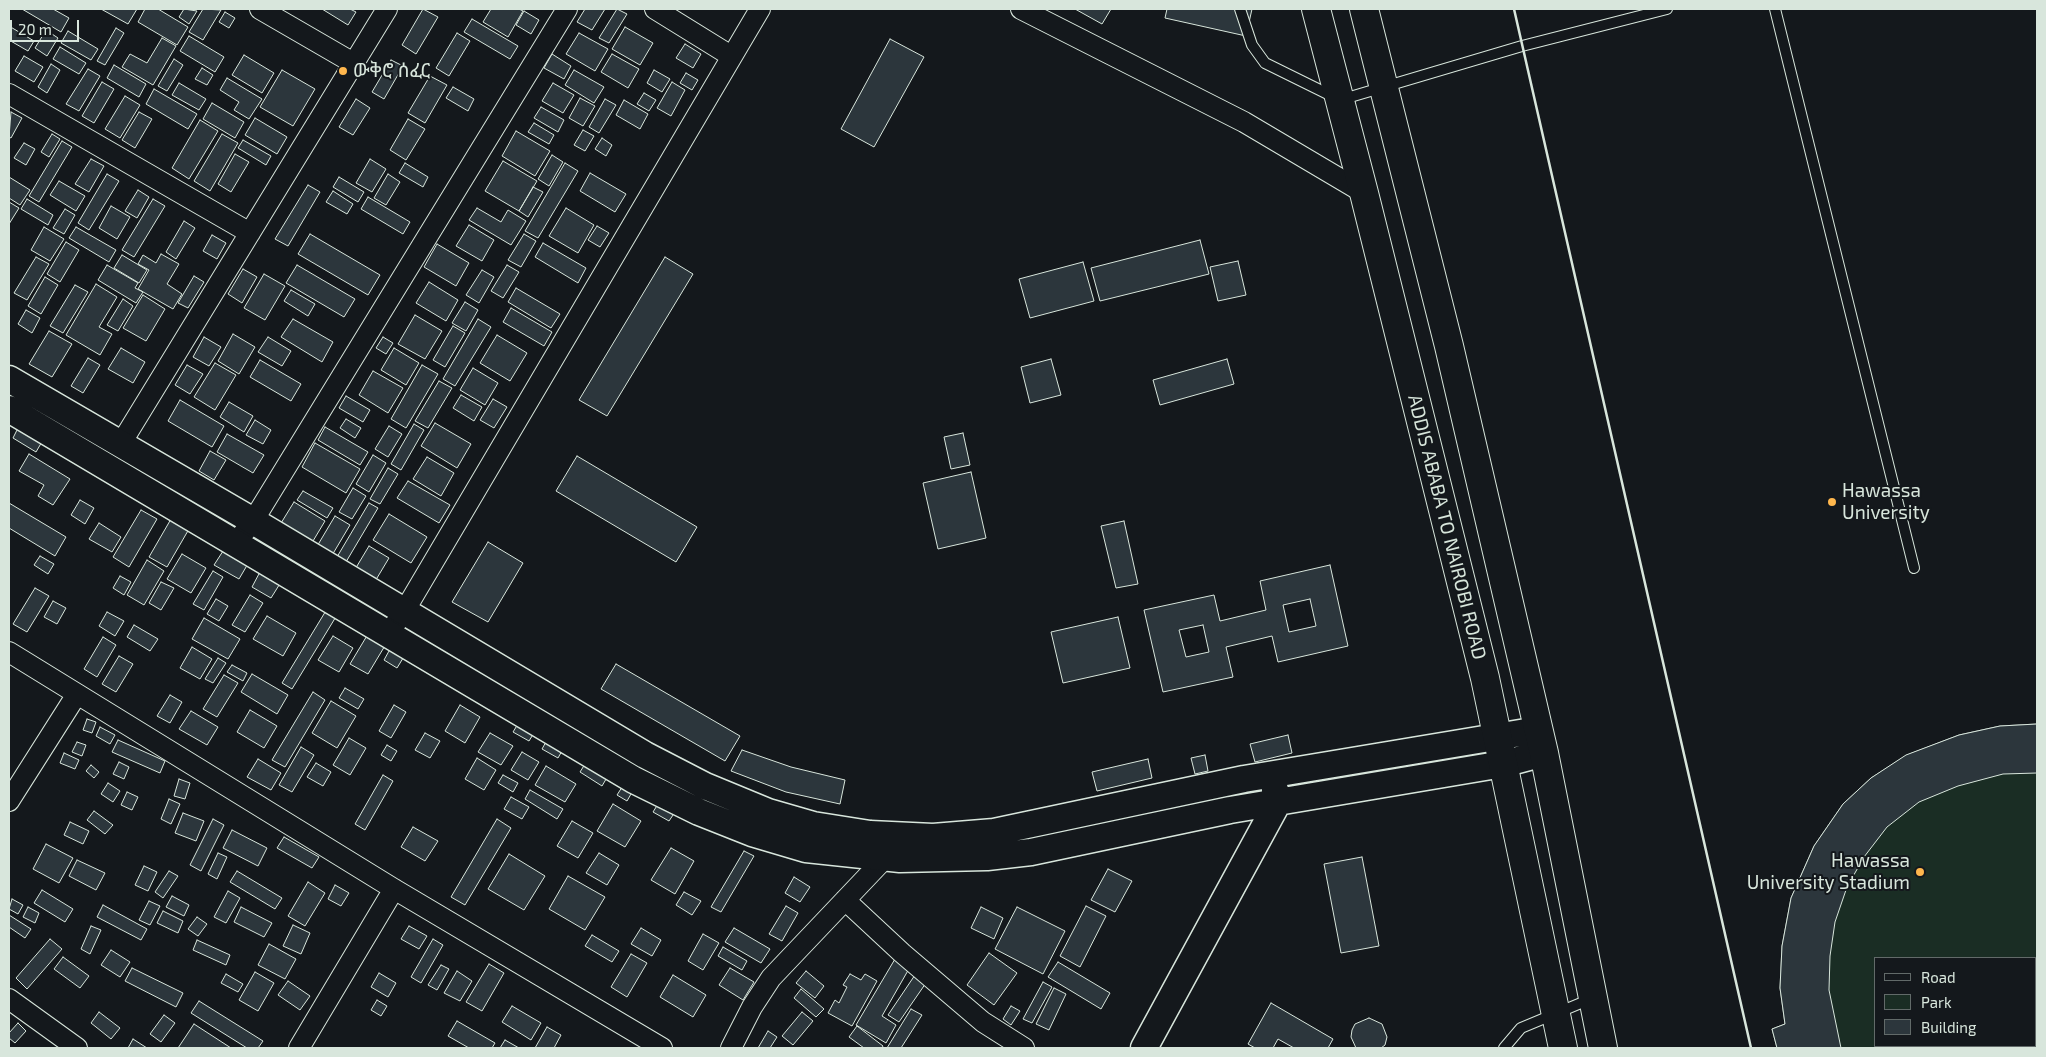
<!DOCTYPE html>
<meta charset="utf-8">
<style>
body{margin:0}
#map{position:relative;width:2046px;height:1057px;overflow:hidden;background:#14181c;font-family:"Exo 2",sans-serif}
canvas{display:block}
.frame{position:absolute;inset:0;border:10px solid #d8e6dc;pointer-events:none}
.legend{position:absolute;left:1874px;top:957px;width:162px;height:90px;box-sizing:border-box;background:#14181c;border:1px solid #626a69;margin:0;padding:6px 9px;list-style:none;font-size:15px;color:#d8e6dc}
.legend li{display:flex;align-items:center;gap:10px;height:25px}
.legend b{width:25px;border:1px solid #626a69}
.scale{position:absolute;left:10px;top:20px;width:69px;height:22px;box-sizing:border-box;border:2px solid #d8e6dc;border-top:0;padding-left:6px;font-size:15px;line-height:18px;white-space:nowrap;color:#d8e6dc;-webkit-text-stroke:4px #14181c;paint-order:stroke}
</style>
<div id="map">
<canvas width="2046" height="1057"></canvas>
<div class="frame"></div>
<ul class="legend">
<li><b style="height:6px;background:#14181c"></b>Road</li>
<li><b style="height:14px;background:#1a2d24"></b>Park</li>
<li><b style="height:14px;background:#2c363c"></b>Building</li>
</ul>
<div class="scale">20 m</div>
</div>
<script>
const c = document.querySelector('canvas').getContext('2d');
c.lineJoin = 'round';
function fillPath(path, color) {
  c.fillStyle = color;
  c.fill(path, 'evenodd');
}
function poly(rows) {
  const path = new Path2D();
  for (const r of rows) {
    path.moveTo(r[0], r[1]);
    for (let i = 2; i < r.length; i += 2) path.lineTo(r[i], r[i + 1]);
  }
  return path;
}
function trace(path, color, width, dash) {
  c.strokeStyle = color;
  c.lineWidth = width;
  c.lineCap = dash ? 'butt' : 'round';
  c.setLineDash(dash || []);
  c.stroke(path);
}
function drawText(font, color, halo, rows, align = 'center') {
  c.font = font + ' "Exo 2","Noto Sans Ethiopic",sans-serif';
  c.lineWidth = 4;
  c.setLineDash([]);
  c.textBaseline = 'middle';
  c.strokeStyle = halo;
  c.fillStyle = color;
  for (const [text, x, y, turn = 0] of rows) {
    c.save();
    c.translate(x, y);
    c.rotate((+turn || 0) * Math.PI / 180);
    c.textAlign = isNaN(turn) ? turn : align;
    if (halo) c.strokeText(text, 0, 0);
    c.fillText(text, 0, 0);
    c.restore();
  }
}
const green = poly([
 [2037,724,2037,1048,1777,1048,1772,1029,1785,1024,1780,988,1782,946,1791,898,1814,846,1843,804,1871,778,1907,755,1959,735,2000,726,2037,724],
 [1875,958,2035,958,2035,1046,1875,1046,1875,958]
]);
fillPath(green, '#1a2d24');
trace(green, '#939e99', 1);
const building = poly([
 [22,9,53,9,69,18,61,32,22,9],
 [101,9,137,9,128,24,101,9],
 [145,9,158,9,188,27,177,45,138,22,145,9],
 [184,9,197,11,189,24,179,17,184,9],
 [203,9,221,10,203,40,189,32,203,9],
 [322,9,350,9,356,12,348,25,322,9],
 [423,9,438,17,416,54,402,45,423,9],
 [491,9,519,9,523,11,508,37,483,22,491,9],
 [585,9,605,9,592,30,577,22,585,9],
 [617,9,627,14,609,43,599,38,617,9],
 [1075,9,1111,9,1102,24,1075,9],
 [1167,9,1252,9,1246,36,1165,18,1167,9],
 [524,11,539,20,531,34,516,25,524,11],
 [225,12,235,18,229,28,219,22,225,12],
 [472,19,518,46,510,59,464,32,472,19],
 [9,26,34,41,28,51,9,40,9,26],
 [625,27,653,43,640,65,612,49,625,27],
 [116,28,124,33,105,65,97,61,116,28],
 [46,30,58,38,47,56,35,48,46,30],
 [68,31,98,49,91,60,61,43,68,31],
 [457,33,470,41,449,76,436,68,457,33],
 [579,33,608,49,595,71,566,54,579,33],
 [189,36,224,57,215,72,180,51,189,36],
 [162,38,176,46,153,85,122,67,130,54,147,63,162,38],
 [890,39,924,57,874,147,841,129,890,39],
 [685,44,701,54,693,68,676,58,685,44],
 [60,47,86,63,79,74,53,59,60,47],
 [552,54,571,66,564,79,544,68,552,54],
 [612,54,639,69,628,88,601,72,612,54],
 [244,55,274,73,262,93,232,75,244,55],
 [24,56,43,67,34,82,15,71,24,56],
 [174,59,183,65,167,91,158,86,174,59],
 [391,60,403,66,384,99,372,92,391,60],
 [51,64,60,70,47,93,38,87,51,64],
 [114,65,146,84,139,97,107,78,114,65],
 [202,68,213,75,207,85,195,79,202,68],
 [88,69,100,76,79,111,66,104,88,69],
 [282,70,315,89,293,126,260,107,282,70],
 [574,70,604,87,594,103,565,85,574,70],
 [654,70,670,79,662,92,647,83,654,70],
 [686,73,698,80,692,90,680,83,686,73],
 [430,76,447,85,425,123,408,113,430,76],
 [227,78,262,99,249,119,234,110,239,102,220,90,227,78],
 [102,82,114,89,94,123,82,116,102,82],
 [672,82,685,90,671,116,657,108,672,82],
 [179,83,206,99,199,110,172,95,179,83],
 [553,83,574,95,563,113,542,101,553,83],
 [453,87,474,99,468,111,446,98,453,87],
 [154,89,197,114,188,129,146,104,154,89],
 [644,93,656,100,649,111,637,104,644,93],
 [125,96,140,105,120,138,105,129,125,96],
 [580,98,595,106,583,126,569,118,580,98],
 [356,99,370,108,353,135,339,127,356,99],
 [605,99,616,105,599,133,589,127,605,99],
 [624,100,648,114,640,129,616,115,624,100],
 [212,103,244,122,235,138,203,119,212,103],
 [541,107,564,120,558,132,534,118,541,107],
 [11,112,22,118,11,138,9,137,11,112],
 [139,112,152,119,135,148,122,140,139,112],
 [255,118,287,137,277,154,245,135,255,118],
 [408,119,425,129,406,160,390,150,408,119],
 [200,120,218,131,189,179,172,168,200,120],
 [534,123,554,135,549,144,528,132,534,123],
 [583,130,594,136,585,151,574,145,583,130],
 [516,131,550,151,535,176,502,156,516,131],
 [52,134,60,139,49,157,41,152,52,134],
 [222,134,238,143,210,191,194,181,222,134],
 [602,138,612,145,606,156,595,149,602,138],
 [243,140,271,156,266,165,238,148,243,140],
 [62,141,72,147,39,202,29,196,62,141],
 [24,143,35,149,26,165,14,158,24,143],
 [235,154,249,162,231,192,218,184,235,154],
 [552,155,563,162,549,186,538,179,552,155],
 [91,159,104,166,89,192,75,184,91,159],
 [370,159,386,169,372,192,356,183,370,159],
 [503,161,537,181,519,211,485,191,503,161],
 [405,163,428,177,423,187,399,173,405,163],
 [565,163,578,171,538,238,525,231,565,163],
 [590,173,626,194,615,212,580,191,590,173],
 [107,174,119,181,89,230,78,223,107,174],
 [388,174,400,182,386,205,374,198,388,174],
 [9,177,30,190,20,205,9,198,9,177],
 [339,177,364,192,358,202,333,187,339,177],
 [59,181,85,196,76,211,50,195,59,181],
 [308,185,320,192,288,246,275,239,308,185],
 [533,187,543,192,528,217,519,211,533,187],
 [138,190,149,197,137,218,125,211,138,190],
 [333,191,353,204,347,214,326,202,333,191],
 [368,197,410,222,403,234,361,209,368,197],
 [27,199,53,215,48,225,21,209,27,199],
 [153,199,165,206,134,257,122,250,153,199],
 [9,202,19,208,9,224,9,202],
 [111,206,130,217,117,239,99,228,111,206],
 [477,208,501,222,508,210,526,221,511,245,469,220,477,208],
 [566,208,594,225,578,253,549,236,566,208],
 [65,209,75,215,64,234,53,228,65,209],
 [184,221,195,228,176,259,166,252,184,221],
 [469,225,494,240,482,261,456,246,469,225],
 [597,226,609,233,600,247,588,240,597,226],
 [44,227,64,239,50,261,31,250,44,227],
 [76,227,116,250,109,262,69,238,76,227],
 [310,234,380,275,368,295,298,254,310,234],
 [524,234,536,241,521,267,508,260,524,234],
 [212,235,226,243,217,259,203,251,212,235],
 [1200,240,1209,274,1100,301,1091,268,1200,240],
 [66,242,79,250,60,282,47,274,66,242],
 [543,243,586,268,578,283,535,257,543,243],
 [437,244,469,263,456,286,424,267,437,244],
 [161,254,179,264,167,284,182,294,173,309,138,289,149,270,138,264,143,255,156,263,161,254],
 [122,255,147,270,139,283,114,268,122,255],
 [36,257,49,264,27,300,14,293,36,257],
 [665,257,693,274,607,416,579,400,665,257],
 [1238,261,1246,295,1218,301,1210,267,1238,261],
 [1083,262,1094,301,1030,318,1019,279,1083,262],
 [107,265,138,283,135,288,143,292,136,303,98,280,107,265],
 [297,265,355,299,344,317,286,283,297,265],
 [507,265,519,272,503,298,491,291,507,265],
 [243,269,257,277,242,303,228,294,243,269],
 [482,270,494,277,479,303,466,295,482,270],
 [264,274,285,286,265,320,244,308,264,274],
 [194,276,204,282,188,308,178,303,194,276],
 [45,277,58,285,41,314,28,306,45,277],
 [429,282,458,300,446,321,416,303,429,282],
 [96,284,117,297,99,327,112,334,100,355,66,335,96,284],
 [75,285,88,292,63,333,50,326,75,285],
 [516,288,560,314,551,328,508,302,516,288],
 [291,290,315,304,308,316,284,301,291,290],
 [143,295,165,309,146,341,123,328,143,295],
 [123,299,133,306,118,331,107,325,123,299],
 [465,302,478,310,466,331,452,323,465,302],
 [511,308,552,332,544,346,503,322,511,308],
 [26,310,40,318,32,333,18,324,26,310],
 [415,315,442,331,425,359,398,344,415,315],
 [293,319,333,342,322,362,281,337,293,319],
 [478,319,491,327,455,386,443,379,478,319],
 [453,326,465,333,445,367,433,360,453,326],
 [49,331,72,344,52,377,29,364,49,331],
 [233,334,255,347,239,374,218,361,233,334],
 [497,335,527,353,510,381,480,363,497,335],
 [204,337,221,347,209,366,193,357,204,337],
 [268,337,291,351,282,366,258,352,268,337],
 [383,337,393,343,386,354,376,348,383,337],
 [121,348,145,362,133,383,108,369,121,348],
 [394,348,419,363,406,385,381,370,394,348],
 [88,358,100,365,83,393,71,386,88,358],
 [1051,359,1061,395,1030,403,1021,367,1051,359],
 [1227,359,1234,384,1160,405,1153,380,1227,359],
 [260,360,301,384,291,401,250,377,260,360],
 [215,363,236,375,215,410,194,397,215,363],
 [187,365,203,374,190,394,175,385,187,365],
 [422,365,438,374,406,428,391,419,422,365],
 [473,368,498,383,485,405,460,390,473,368],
 [373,371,403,388,388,413,359,395,373,371],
 [439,381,452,388,428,428,415,421,439,381],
 [461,395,482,407,474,421,453,408,461,395],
 [346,396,370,410,363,422,339,408,346,396],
 [493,399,507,407,494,428,480,420,493,399],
 [180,400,224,426,212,447,168,421,180,400],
 [229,402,253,416,244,432,220,417,229,402],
 [346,419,361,428,355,438,340,428,346,419],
 [255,420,271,430,263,444,246,435,255,420],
 [435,423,471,444,457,468,421,446,435,423],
 [414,424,424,430,401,470,391,464,414,424],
 [19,426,43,440,36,452,13,438,19,426],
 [389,426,402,434,388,457,375,449,389,426],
 [325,427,368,452,360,465,318,440,325,427],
 [963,433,970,465,951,469,944,437,963,433],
 [227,434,264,455,253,473,217,452,227,434],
 [315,443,360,469,346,493,302,467,315,443],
 [210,451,226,460,214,480,199,471,210,451],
 [29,454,70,479,53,505,38,496,44,485,19,471,29,454],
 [373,455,386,463,369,492,356,484,373,455],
 [577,456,697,527,676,562,556,491,577,456],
 [427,457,454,473,441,496,413,479,427,457],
 [388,468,398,474,380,504,370,499,388,468],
 [971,472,986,538,938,549,923,483,971,472],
 [408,481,450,505,439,523,397,498,408,481],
 [353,488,366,496,352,519,339,512,353,488],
 [303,491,333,508,327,518,297,500,303,491],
 [80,500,94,508,85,524,71,515,80,500],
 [294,502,325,521,310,546,278,528,294,502],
 [9,503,66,537,55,556,9,528,9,503],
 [369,503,378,508,343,567,334,562,369,503],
 [141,510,157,519,129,567,113,557,141,510],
 [389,514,427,537,411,563,373,540,389,514],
 [335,516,350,525,331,557,316,548,335,516],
 [171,519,189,529,167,567,149,557,171,519],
 [1124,521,1138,584,1116,588,1101,526,1124,521],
 [99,523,121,537,112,552,89,539,99,523],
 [488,542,523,563,488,622,452,602,488,542],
 [369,546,389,558,374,583,354,571,369,546],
 [225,548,249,562,239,579,214,565,225,548],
 [182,554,206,568,191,593,167,579,182,554],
 [40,556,54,564,48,574,34,565,40,556],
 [147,560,164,571,144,605,127,595,147,560],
 [1330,565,1348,646,1278,662,1272,636,1226,647,1233,677,1163,692,1144,610,1214,595,1220,621,1266,610,1260,581,1330,565],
 [1310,599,1316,626,1289,632,1283,605,1310,599],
 [1203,625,1209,652,1186,657,1179,630,1203,625],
 [261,570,281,582,271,598,252,587,261,570],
 [213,571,223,577,204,610,193,604,213,571],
 [120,576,131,582,124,595,113,588,120,576],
 [161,582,174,588,161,610,149,603,161,582],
 [35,588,49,596,27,632,13,624,35,588],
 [250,595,263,603,245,632,232,625,250,595],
 [216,599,228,606,219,621,207,614,216,599],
 [53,601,66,608,57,624,44,617,53,601],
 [327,609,337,615,292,689,282,683,327,609],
 [107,612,124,621,115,636,99,626,107,612],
 [267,616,296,633,283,656,253,639,267,616],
 [1118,617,1130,668,1063,683,1051,632,1118,617],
 [204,618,240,639,228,659,192,639,204,618],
 [134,625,158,639,150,651,127,637,134,625],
 [368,634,386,644,368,674,350,664,368,634],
 [333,636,353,648,339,672,318,660,333,636],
 [103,637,116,645,97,677,84,669,103,637],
 [394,642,408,650,397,668,384,660,394,642],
 [192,647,212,659,200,679,180,668,192,647],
 [119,656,133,664,116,692,102,684,119,656],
 [218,658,226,663,213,683,205,679,218,658],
 [616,664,740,736,725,761,601,689,616,664],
 [232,665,247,673,243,681,227,672,232,665],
 [252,674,288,695,277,714,241,692,252,674],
 [224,675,238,683,217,717,203,709,224,675],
 [345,688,364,699,358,709,339,698,345,688],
 [313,692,325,700,285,767,272,760,313,692],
 [170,695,182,702,170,723,157,716,170,695],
 [331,701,356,716,337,748,312,733,331,701],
 [394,705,406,712,391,738,379,731,394,705],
 [460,705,480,717,465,743,445,731,460,705],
 [250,710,277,726,264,748,237,732,250,710],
 [191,711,218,727,207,745,179,729,191,711],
 [87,719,96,722,92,733,83,730,87,719],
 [521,719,537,728,529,741,513,732,521,719],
 [2037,724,2037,773,2003,774,1958,786,1919,802,1887,827,1864,857,1847,887,1835,922,1830,956,1829,990,1841,1048,1777,1048,1772,1029,1785,1024,1780,988,1782,946,1791,898,1814,846,1843,804,1871,778,1906,755,1959,735,2000,726,2037,724],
 [100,727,115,735,110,744,96,736,100,727],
 [425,733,440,741,430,758,415,750,425,733],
 [490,733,513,746,501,765,478,752,490,733],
 [551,733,567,742,558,758,542,749,551,733],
 [1288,735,1292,753,1255,762,1250,744,1288,735],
 [349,738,366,748,350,775,333,765,349,738],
 [118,740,165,761,160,773,112,752,118,740],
 [77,742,86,745,82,756,72,752,77,742],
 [387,745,397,751,391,761,381,755,387,745],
 [301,747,314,755,292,792,279,785,301,747],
 [742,750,791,767,845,780,840,804,786,792,731,771,742,750],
 [522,752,539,762,528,780,511,770,522,752],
 [64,753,79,760,75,769,60,763,64,753],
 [1205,755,1208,771,1195,774,1191,758,1205,755],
 [590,756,612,769,602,786,580,772,590,756],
 [477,758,496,770,484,790,465,779,477,758],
 [258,759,281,773,271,790,247,777,258,759],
 [1148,759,1152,778,1097,791,1092,772,1148,759],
 [119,762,129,767,124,779,113,774,119,762],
 [316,763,331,772,323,786,307,777,316,763],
 [91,765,99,772,94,778,86,771,91,765],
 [546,766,576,784,565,802,535,785,546,766],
 [383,775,393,781,365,830,355,824,383,775],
 [503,775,518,783,513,792,498,783,503,775],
 [179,779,190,783,185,799,174,796,179,779],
 [626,781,635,787,627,801,617,795,626,781],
 [108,783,120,791,113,802,101,794,108,783],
 [530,790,563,809,557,819,525,799,530,790],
 [127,792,138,797,132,810,121,805,127,792],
 [663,796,679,806,669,821,653,812,663,796],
 [511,797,529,807,522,819,504,809,511,797],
 [169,799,180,804,171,824,161,819,169,799],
 [613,804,641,821,625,847,597,831,613,804],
 [94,811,113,825,105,834,87,820,94,811],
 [183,813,204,821,196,841,175,833,183,813],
 [213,819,224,825,201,871,190,865,213,819],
 [497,819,511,828,465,905,451,897,497,819],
 [572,821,593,833,578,858,557,846,572,821],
 [70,822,89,831,83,844,64,835,70,822],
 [413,827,438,841,425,861,401,847,413,827],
 [232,830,267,848,258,866,223,848,232,830],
 [284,837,319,857,312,868,277,848,284,837],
 [46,844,73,858,59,883,33,869,46,844],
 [671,848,694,861,675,894,651,880,671,848],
 [744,851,754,856,721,912,711,907,744,851],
 [218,853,227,857,217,879,208,874,218,853],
 [599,853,619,865,607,885,586,873,599,853],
 [509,854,545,876,524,910,488,889,509,854],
 [1362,857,1379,946,1341,953,1324,864,1362,857],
 [77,860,105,873,96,890,69,876,77,860],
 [144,866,157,872,148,891,135,885,144,866],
 [1108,869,1132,881,1115,912,1091,900,1108,869],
 [169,871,178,876,163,898,155,892,169,871],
 [237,871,282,898,275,909,230,882,237,871],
 [568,876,605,897,585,930,549,909,568,876],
 [794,877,810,887,800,902,785,893,794,877],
 [308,882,325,893,305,926,288,916,308,882],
 [335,885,349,893,341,906,328,899,335,885],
 [42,890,73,909,65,922,34,903,42,890],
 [228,891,240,898,226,923,214,917,228,891],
 [684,892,701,901,692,915,676,905,684,892],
 [172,896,189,905,184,916,166,907,172,896],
 [12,899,23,905,18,914,9,909,12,899],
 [149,901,160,906,150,925,139,920,149,901],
 [103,905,147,929,141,940,97,917,103,905],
 [786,906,798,913,782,941,769,934,786,906],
 [1086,906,1106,916,1080,967,1060,956,1086,906],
 [28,907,39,913,35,923,23,917,28,907],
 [241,907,272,923,264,937,234,922,241,907],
 [981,907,1003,918,994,939,971,928,981,907],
 [1017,907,1065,931,1043,974,995,949,1017,907],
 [163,911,183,921,178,933,157,923,163,911],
 [9,915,31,929,25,938,9,927,9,915],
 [197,917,207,924,198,936,188,929,197,917],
 [293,925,310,933,301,954,283,946,293,925],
 [91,926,101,930,90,954,81,949,91,926],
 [409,926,427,936,419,949,401,939,409,926],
 [641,928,661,940,652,956,631,944,641,928],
 [734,928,770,949,761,963,725,942,734,928],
 [703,934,719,943,703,970,688,961,703,934],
 [592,935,619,951,612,962,585,946,592,935],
 [50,939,62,949,27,989,16,978,50,939],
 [433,939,443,945,421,983,411,977,433,939],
 [197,940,230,955,226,965,193,950,197,940],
 [269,944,296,959,285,979,258,965,269,944],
 [723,947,747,961,742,970,718,956,723,947],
 [111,950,130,962,120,977,101,965,111,950],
 [989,953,1017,973,994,1005,967,985,989,953],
 [631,954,647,963,627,997,611,987,631,954],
 [63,957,89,976,80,988,54,969,63,957],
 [895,959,910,967,882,1016,896,1025,886,1043,856,1025,895,959],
 [1058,962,1110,993,1101,1009,1048,977,1058,962],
 [489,964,504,973,482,1011,466,1002,489,964],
 [441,965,449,969,437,990,428,985,441,965],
 [132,968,183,993,176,1007,125,981,132,968],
 [730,968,754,982,743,1000,719,985,730,968],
 [457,971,472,981,460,1001,444,993,457,971],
 [806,971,824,986,815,998,796,983,806,971],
 [255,972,274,983,258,1011,239,1000,255,972],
 [917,972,928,980,899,1022,888,1015,917,972],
 [379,973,396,983,388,997,371,987,379,973],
 [226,974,243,984,238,992,221,983,226,974],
 [850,974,861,980,865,974,877,981,852,1026,828,1013,835,1000,839,1003,847,987,843,985,850,974],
 [673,975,706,995,693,1017,660,997,673,975],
 [288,981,310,996,300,1010,278,995,288,981],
 [1043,982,1052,987,1032,1023,1023,1019,1043,982],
 [1054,988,1066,994,1049,1030,1036,1024,1054,988],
 [801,989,824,1009,816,1017,794,998,801,989],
 [377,1000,387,1006,381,1016,371,1010,377,1000],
 [199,1001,263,1041,258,1048,247,1048,191,1013,199,1001],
 [1271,1003,1333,1039,1328,1048,1294,1048,1278,1039,1273,1048,1255,1048,1248,1044,1271,1003],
 [512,1006,541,1023,531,1040,502,1022,512,1006],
 [1011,1006,1020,1011,1011,1025,1003,1019,1011,1006],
 [911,1009,922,1015,901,1048,887,1048,911,1009],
 [99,1012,120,1028,111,1039,91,1023,99,1012],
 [802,1012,813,1021,793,1045,782,1036,802,1012],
 [164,1015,175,1023,161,1042,150,1034,164,1015],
 [1369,1018,1382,1024,1387,1037,1385,1045,1381,1048,1356,1048,1351,1037,1352,1030,1355,1024,1369,1018],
 [457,1021,495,1043,492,1048,469,1048,448,1036,457,1021],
 [18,1023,26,1031,15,1043,9,1038,9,1033,18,1023],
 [194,1024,231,1048,178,1048,194,1024],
 [857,1026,883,1046,882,1048,864,1048,849,1037,857,1026],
 [547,1027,561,1035,554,1048,535,1048,547,1027],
 [768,1031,777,1037,770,1048,758,1048,768,1031],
 [133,1039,147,1048,128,1048,133,1039],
 [505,1040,519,1048,500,1048,505,1040]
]);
fillPath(building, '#2c363c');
trace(building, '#d8e6dc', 1);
const service = poly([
 [1240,9,1252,45,1265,63,1340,100,1522,46,1667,9],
 [1775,9,1914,568],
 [1504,1048,1521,1028,1593,998]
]);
const minor = poly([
 [260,9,355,64],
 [655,9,731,56],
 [1021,9,1244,122,1364,193],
 [9,94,250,233],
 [120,445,387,9],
 [235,544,253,521,567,9],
 [388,634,405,610,760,9],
 [9,652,394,889,662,1048],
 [9,801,77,694],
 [845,900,902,953,983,1022,1024,1048],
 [9,999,77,1048],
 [299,1048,394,889],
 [731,1048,752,1007,771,978,885,858,887,847]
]);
const tertiary = poly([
 [9,379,253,521,645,755,705,786,768,812,813,825,870,834,933,837,994,832,1244,779,1538,730],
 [9,409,634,780,699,812,752,833,806,849,900,859,987,857,1031,852,1230,810,1503,764,1544,753],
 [1144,1048,1278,802,1275,790]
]);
const trunk = poly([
 [1316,9,1364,193,1485,678,1563,1048],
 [1364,9,1449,346,1544,753,1603,1048]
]);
trace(service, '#d8e6dc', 12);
trace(minor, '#d8e6dc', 22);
trace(tertiary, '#d8e6dc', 29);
trace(trunk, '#d8e6dc', 30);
trace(service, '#14181c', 10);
trace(minor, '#14181c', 20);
trace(tertiary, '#14181c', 26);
trace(trunk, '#14181c', 28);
trace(poly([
 [1514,9,1751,1048]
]), '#d8e6dc', 2.5);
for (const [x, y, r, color] of [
 [343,71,5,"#ffb74d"],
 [1832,502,5,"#ffb74d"],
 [1920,872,5,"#ffb74d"]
]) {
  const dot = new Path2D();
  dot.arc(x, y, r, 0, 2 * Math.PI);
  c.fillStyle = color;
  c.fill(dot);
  trace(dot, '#14181c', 2);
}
drawText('19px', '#d8e6dc', '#14181c', [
 ["ውቅሮ ሰፈር",353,71],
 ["Hawassa",1842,491],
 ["University",1842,513],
 ["Hawassa",1910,861,"right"],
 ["University Stadium",1910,883,"right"]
], 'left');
drawText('19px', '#d8e6dc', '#14181c', [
 ["ADDIS ABABA TO NAIROBI ROAD",1447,527,76]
]);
</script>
